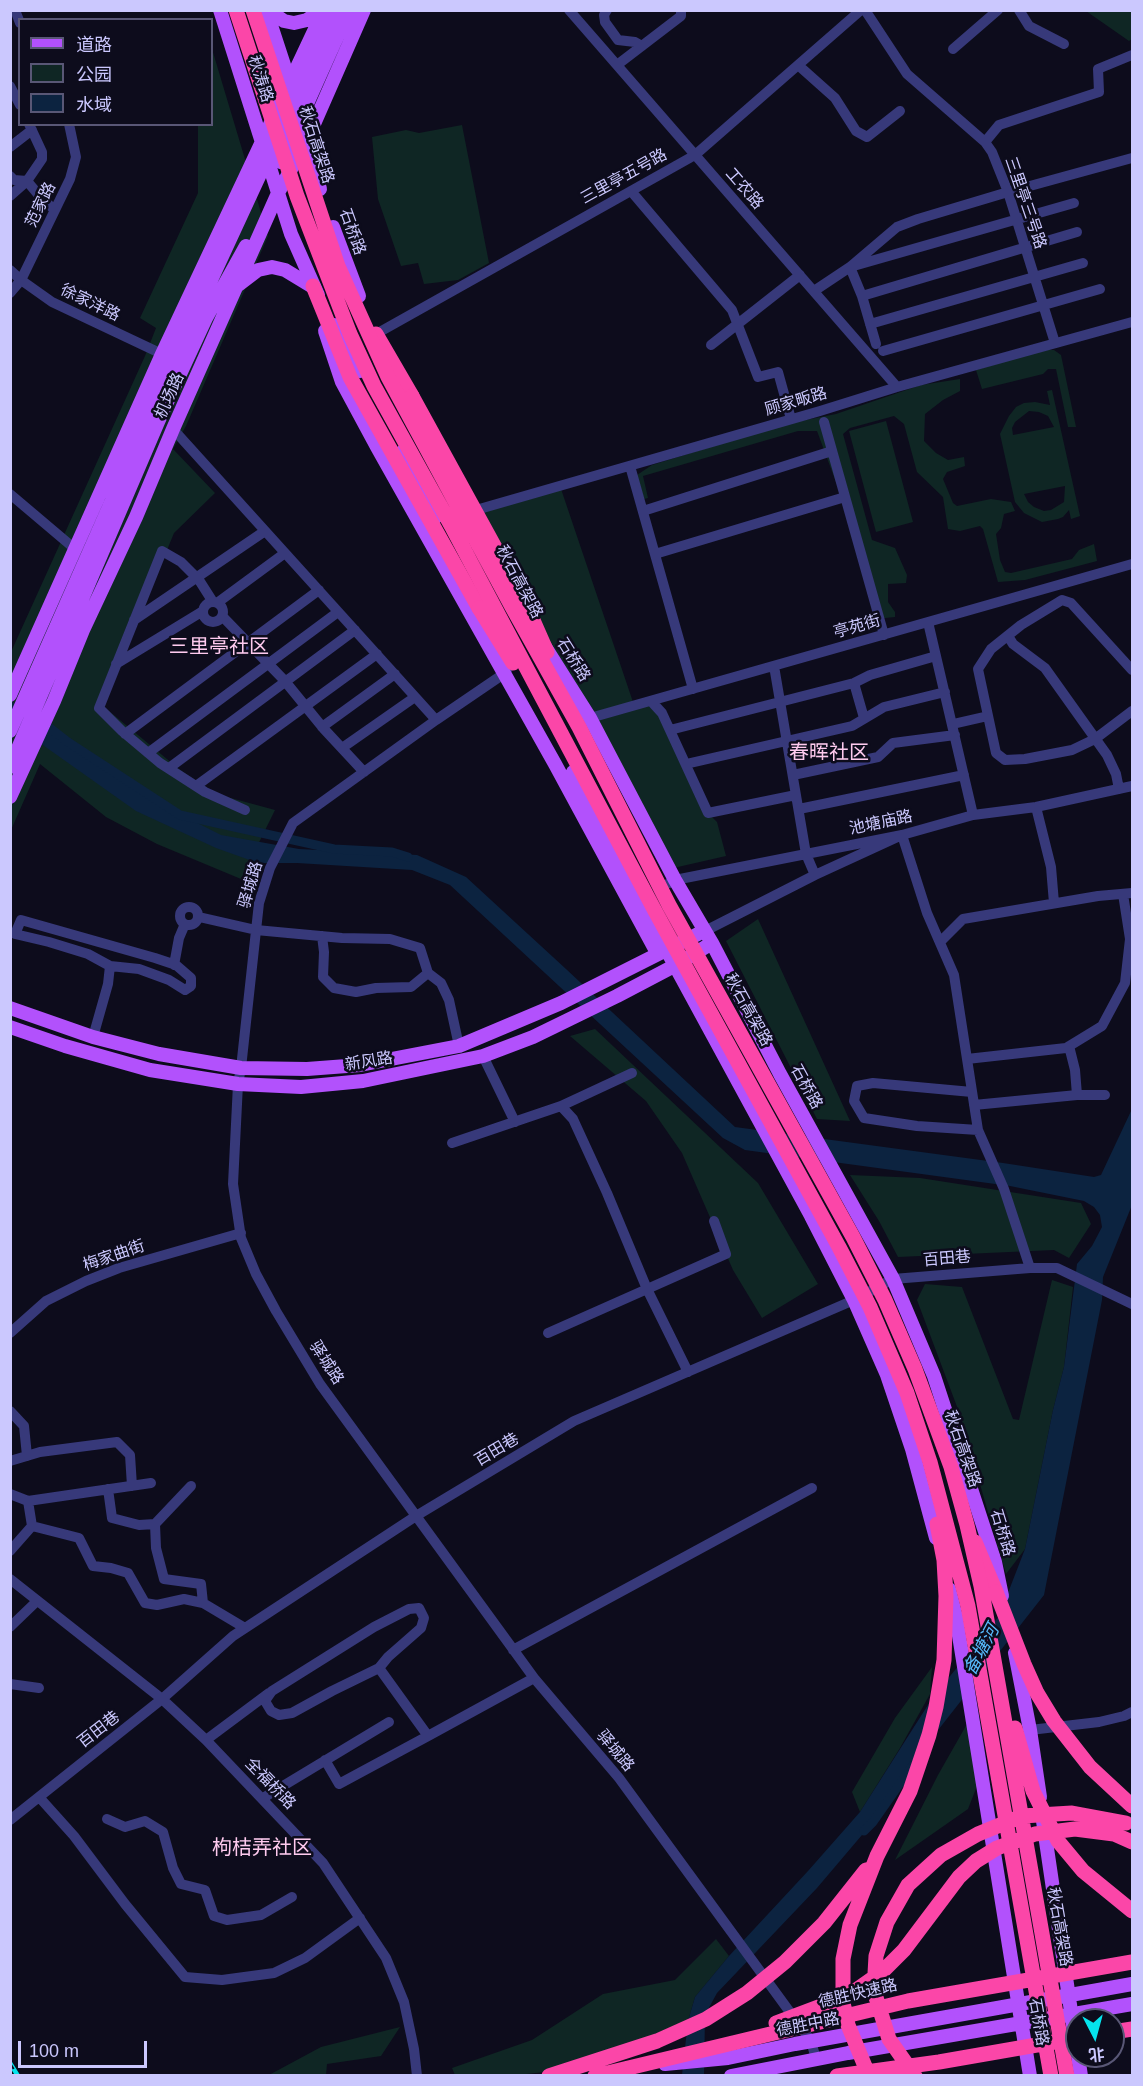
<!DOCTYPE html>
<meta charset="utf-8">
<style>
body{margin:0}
#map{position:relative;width:1143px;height:2086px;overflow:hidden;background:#0d0c1c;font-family:Helvetica,"Noto Sans SC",sans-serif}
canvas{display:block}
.frame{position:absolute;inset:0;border:12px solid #cbc8fe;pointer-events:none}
.legend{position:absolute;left:18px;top:18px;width:195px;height:108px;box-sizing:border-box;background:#0d0c1c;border:2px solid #595776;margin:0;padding:8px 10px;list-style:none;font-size:18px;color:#cbc8fe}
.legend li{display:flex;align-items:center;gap:12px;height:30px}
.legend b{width:30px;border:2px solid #595776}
.north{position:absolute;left:1065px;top:2008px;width:60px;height:60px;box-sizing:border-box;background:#0d0c1c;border:2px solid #595776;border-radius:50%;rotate:174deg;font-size:16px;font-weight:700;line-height:24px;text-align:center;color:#cbc8fe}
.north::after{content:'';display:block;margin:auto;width:21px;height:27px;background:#05e4ed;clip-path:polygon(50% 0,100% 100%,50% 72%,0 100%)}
.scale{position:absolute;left:18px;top:2041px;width:129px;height:27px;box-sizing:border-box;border:3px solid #cbc8fe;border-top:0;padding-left:8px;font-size:18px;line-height:21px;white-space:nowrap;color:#cbc8fe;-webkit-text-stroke:4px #0d0c1c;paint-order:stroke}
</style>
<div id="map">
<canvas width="1143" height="2086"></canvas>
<div class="frame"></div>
<ul class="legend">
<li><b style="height:8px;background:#b251fc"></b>道路</li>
<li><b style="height:16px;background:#0f2624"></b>公园</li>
<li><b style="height:16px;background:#0c2340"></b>水域</li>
</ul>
<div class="north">北</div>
<div class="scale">100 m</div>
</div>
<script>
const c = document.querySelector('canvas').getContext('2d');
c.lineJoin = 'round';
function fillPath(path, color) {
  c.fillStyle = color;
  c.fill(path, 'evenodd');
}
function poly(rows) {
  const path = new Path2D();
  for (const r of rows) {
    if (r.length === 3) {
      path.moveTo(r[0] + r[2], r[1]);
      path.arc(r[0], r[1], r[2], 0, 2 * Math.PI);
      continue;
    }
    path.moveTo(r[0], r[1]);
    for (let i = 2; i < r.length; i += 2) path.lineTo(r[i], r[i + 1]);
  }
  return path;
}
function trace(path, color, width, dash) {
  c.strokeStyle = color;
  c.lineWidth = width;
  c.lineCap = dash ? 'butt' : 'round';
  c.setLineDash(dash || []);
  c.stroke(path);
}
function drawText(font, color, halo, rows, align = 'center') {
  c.font = font + ' Helvetica,"Noto Sans SC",sans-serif';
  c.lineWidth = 5;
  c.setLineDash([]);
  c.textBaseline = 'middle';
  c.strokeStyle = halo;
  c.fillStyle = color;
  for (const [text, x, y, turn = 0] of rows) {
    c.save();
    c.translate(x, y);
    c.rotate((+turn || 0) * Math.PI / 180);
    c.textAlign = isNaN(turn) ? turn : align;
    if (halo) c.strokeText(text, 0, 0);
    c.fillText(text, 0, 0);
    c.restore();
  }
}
fillPath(poly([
 [1086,11,1132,11,1132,39,1129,41],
 [212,49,268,236,186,426,173,449,215,493,174,533,103,706,179,769,216,794,275,810,241,879,157,844,106,817,40,764,11,830,11,652,145,356,156,328,140,318,198,193,198,125,212,124],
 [462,125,489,263,458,280,424,284,418,263,401,266,378,199,372,137,406,130,419,133],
 [1043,350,1054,350,1061,355,1076,427,1068,427,1056,369,1048,369,1043,374,982,389,976,370],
 [960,379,960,391,943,400,925,414,924,441,936,453,948,460,964,457,965,466,947,472,943,479,953,503,957,506,991,499,1011,502,1015,511,1004,514,1001,528,996,534,1000,560,1005,572,1011,573,1072,559,1079,550,1094,544,1097,561,1025,580,998,582,983,529,980,526,960,531,948,529,943,497,917,472,904,424,894,416,850,428,843,434,872,540,895,548,907,575,906,583,888,584,888,602,895,612,895,617,875,619,840,493,817,431,798,431,643,476,648,498,644,499,637,475,652,465,785,424,836,414,921,385],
 [1052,390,1080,516,1071,519,1069,510,1063,517,1058,519,1042,522,1024,513,1015,502,1000,434,1009,416,1016,407,1024,403,1035,402,1050,405,1047,391],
 [1029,411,1039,412,1048,416,1054,427,1013,435,1012,428,1015,422],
 [1065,486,1064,502,1051,510,1044,511,1034,507,1028,502,1024,494],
 [886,421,913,522,876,532,849,431],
 [560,486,634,705,651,701,708,813,717,822,726,856,669,869,478,509],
 [758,919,850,1121,817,1119,726,941],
 [595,1029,758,1183,818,1284,762,1318,733,1270,682,1153,646,1101,570,1036],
 [850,1175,920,1178,1081,1203,1091,1224,1069,1258,1054,1250,898,1257,879,1221],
 [1052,1280,1073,1287,1064,1367,1053,1410,1025,1549,1006,1574,959,1412,917,1300,925,1284,962,1287,1013,1419,1019,1420],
 [932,1667,930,1694,900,1748,860,1812,852,1792,895,1718],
 [967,1724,977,1786,968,1809,895,1860,938,1775],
 [716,1939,729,1956,695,1997,688,2021,631,2045,545,2072,517,2075,455,2075,452,2068,532,2040,603,1994,675,1980],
 [400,2027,381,2056,327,2064,326,2075,269,2075,321,2047]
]), '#0f2624');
fillPath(poly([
 [10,700,144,796,221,835,299,849,417,855,466,877,566,969,735,1127,1003,1163,1094,1177,1101,1175,1132,1109,1132,1205,1103,1277,1102,1300,1044,1595,935,1734,873,1822,817,1888,717,1993,705,2015,704,2075,682,2075,688,2021,695,1997,729,1956,808,1871,860,1812,933,1697,999,1616,1025,1549,1053,1410,1064,1367,1077,1264,1092,1246,1102,1227,1100,1215,1094,1207,1084,1201,1010,1186,745,1150,723,1138,450,885,412,870,297,863,258,863,216,848,136,811,40,743,11,718]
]), '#0c2340');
trace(poly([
 [41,721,68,742,180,815,334,849,392,852,408,857],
 [864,1831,873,1822,913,1765]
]), '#0c2340', 9);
trace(poly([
 [15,10,20,23],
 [569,10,897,387],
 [607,10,604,15,605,22,618,40,635,42,642,46],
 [865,10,907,74,985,142,992,152,1008,192,1055,343],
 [1019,10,1029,26,1064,44],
 [953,49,998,10],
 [617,65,681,16,681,10],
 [798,65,835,98,856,131,867,137,900,111],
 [10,86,20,105],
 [985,142,999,125,1099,92,1098,69,1132,55],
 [10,147,32,130],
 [10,176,14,180,27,181,42,199,55,210],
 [631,191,732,310,758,377,778,372,791,419],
 [10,196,27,181,42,159,42,152,29,124],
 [10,270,21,280,52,302,162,354],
 [814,291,850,267,897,227,918,219,1008,192,1132,158],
 [10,293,21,280,70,179,76,157,69,124],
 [862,296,1077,232],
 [870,324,1083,263],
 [376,334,695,155,861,10],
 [876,344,862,296,850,267,1074,203],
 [711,345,800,275],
 [883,351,1100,289],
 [824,422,884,635],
 [173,429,436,720],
 [630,466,693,689],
 [10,494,75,549],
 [643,511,832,451],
 [469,512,820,411,897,387,1132,322],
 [655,554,845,497],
 [213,612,10],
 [213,602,199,580,181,562,162,551,99,708,122,731,160,763,205,792,245,810],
 [217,603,285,553],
 [222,616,284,680,324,729,364,772],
 [134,620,265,531],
 [928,622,973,815],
 [1008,636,1013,644,1045,668,1107,755,1116,774,1119,789],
 [116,664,203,611],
 [774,666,806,854,815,875],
 [508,668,505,673,436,720,293,823,270,868,259,903,241,1068,238,1084,233,1184,241,1238,256,1274,276,1311,320,1384,534,1678,619,1778,811,2041,816,2059],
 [1132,670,1071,603,1062,600,1021,625,991,649,978,669,996,753,1005,760,1025,759,1072,750,1095,739,1132,711],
 [854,683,864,718],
 [651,701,662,713,708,813,796,795],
 [590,718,1132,564],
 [953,724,988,716],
 [322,727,395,674],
 [670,730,854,683,870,675,936,656],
 [125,734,319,590],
 [342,748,415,697],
 [148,753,338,612],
 [686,764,852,726,884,707,945,692],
 [169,768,355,630],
 [793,775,878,757,893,743,955,735],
 [196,786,377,654],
 [1036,807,1051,867,1054,903],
 [799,809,964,775],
 [669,883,675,880,902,835,973,815,1036,807,1132,786],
 [189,916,9],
 [199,917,256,930,342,938,390,939,420,948,428,973,441,983,449,1000,459,1046],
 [705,931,815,875,902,835,927,913,954,975,978,1130,1004,1189,1030,1268],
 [322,936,324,952,323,977,334,988,356,992,376,988,411,987,428,973],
 [940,942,963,919,1098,896,1132,893],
 [174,965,179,938,185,924],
 [93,1037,108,984,110,966,139,969,169,980,185,990,191,986,191,978,176,965,155,958,21,920,15,934,49,942,88,954,110,966],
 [1069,1046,1075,1070,1077,1095],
 [483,1056,515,1122],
 [967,1059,1066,1048,1102,1026,1125,983,1130,939,1123,894],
 [972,1092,873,1083,857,1086,854,1101,864,1118,917,1126,978,1130],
 [974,1105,1077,1095,1105,1095],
 [561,1106,573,1119,607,1193,647,1289,688,1372],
 [452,1143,561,1106,632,1073],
 [10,1333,46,1301,86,1281,119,1268,241,1233],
 [548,1333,726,1254,714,1221],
 [10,1411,24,1426,27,1456],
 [10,1461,40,1452,117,1442,130,1455,132,1486],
 [108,1489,112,1518,139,1525,155,1524,156,1548,164,1579,201,1584,203,1603],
 [10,1494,28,1501,151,1483],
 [28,1501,32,1526],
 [155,1524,191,1486],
 [10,1551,32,1526,79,1538,93,1566,111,1568,128,1573,145,1603,157,1605,184,1599,203,1603,245,1628],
 [10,1579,162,1699,206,1740,323,1863,386,1958,404,2002,414,2049,417,2076],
 [10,1627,37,1601],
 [513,1650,812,1488],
 [379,1668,388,1657,421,1628,424,1618,419,1608,409,1609,374,1627,272,1691,265,1701,271,1711,279,1715,292,1713,332,1691,379,1668,428,1736,534,1678],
 [10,1684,39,1688],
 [1030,1730,1099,1722,1124,1716,1132,1712],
 [206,1740,269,1693],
 [325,1760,339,1784,428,1736],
 [39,1797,74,1836,125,1904,185,1977,222,1980,274,1973,305,1958,360,1918],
 [263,1798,389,1722],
 [107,1819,125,1827,145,1821,163,1832,173,1868,181,1884,205,1890,214,1916,227,1920,261,1915,292,1897],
 [10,1820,162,1699,233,1636,416,1516,574,1421,854,1300,893,1279,1030,1268,1057,1268,1132,1304]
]), '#37397a', 10);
trace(poly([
 [220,10,291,234,318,295],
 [266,10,301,117,320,189],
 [268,10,284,21,294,23,307,20,321,10],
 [281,162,349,10],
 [333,227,359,296],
 [237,286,258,270,272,267,285,270,313,287],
 [334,325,360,371],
 [325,331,342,382,377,447,555,764,656,951],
 [402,452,436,517],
 [542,642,590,718,675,880,712,943,780,1074,893,1279,934,1376,995,1562,1002,1596],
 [10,695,162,354,324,10],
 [10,731,175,358,336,10],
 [10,767,161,415,206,318,246,246],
 [573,772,666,949,811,1216,854,1300,887,1375,912,1449,936,1538],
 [10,797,54,701,83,630,136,517,173,429,278,193,307,140,364,10],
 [10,1008,93,1037,159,1054,241,1068,307,1069,360,1065,459,1046,561,1003,698,934],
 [10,1027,65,1046,150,1070,238,1084,301,1087,363,1081,483,1056,533,1037,617,996,676,965,712,943],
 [949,1589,956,1617,1030,2076],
 [1015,1653,1030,1730,1040,1797],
 [1043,1821,1077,2052],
 [1078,2056,1081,2076],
 [665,2064,728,2058,795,2044,1132,1984],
 [731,2076,848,2053,1132,2004]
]), '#b251fc', 14);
trace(poly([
 [313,286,350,377,479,608],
 [376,334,412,396],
 [975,1542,996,1592],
 [1113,2032,1132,2029]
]), '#fb46a8', 15);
const rail = poly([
 [10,2063,18,2076]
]);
trace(rail, '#05e4ed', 4.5);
trace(rail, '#0d0c1c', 2, [7]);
trace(poly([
 [236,10,297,196,350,334,374,386,452,527,655,911,839,1247,870,1307,907,1393,930,1462,968,1606,1051,2076],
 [253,10,338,266,388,377,512,607,579,727,669,905,853,1237,885,1300,915,1369,951,1467,967,1525,981,1586,1067,2076],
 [412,396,525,602,547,652],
 [479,608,513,663],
 [996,1592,1024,1664,1037,1693,1054,1721,1090,1767,1132,1806],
 [1015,1728,1033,1791,1058,1841,1083,1871,1132,1911],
 [776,2023,829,2003,855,1991,882,1972,904,1950,959,1877,976,1861,997,1848,1035,1834,1075,1829,1114,1834,1132,1842],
 [549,2076,657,2041,706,2019,747,1993,785,1962,824,1923,866,1870],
 [595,2076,908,2001,1132,1962],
 [837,2076,939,2062,1077,2038],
 [869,2076,848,2025,843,2003,843,1959,850,1925,877,1856,910,1791,929,1735,936,1707,944,1660,946,1596,944,1560,937,1524],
 [915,2076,889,2039,874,1991,876,1956,887,1922,908,1885,941,1855,978,1834,1022,1816,1072,1813,1126,1823]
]), '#fb46a8', 15);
drawText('16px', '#cbc8fe', '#0d0c1c', [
 ["秋涛路",260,79,72],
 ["秋石高架路",316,145,72],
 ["三里亭五号路",624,177,-29],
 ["工农路",744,189,49],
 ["三里亭三号路",1025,203,71],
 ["范家路",41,205,-64],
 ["石桥路",352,232,70],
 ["徐家洋路",90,303,26],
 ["机场路",170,396,-66],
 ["顾家畈路",796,402,-16],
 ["秋石高架路",519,582,62],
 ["亭苑街",857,627,-16],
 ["石桥路",573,660,58],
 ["池塘庙路",881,823,-12],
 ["驿城路",251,885,-74],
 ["秋石高架路",748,1010,61],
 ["新风路",369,1062,-9],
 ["石桥路",806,1087,61],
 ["梅家曲街",114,1256,-19],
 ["百田巷",947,1259,-5],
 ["驿城路",326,1363,57],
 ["秋石高架路",962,1449,71],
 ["百田巷",497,1450,-31],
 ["石桥路",1002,1533,73],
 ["百田巷",99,1730,-38],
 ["驿城路",615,1751,50],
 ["全福桥路",270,1784,46],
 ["秋石高架路",1059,1927,80],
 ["德胜快速路",858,1994,-13],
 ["石桥路",1038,2022,80],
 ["德胜中路",808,2025,-11]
]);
drawText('italic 18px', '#58bafc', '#0d0c1c', [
 ["备塘河",982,1650,-62]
]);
drawText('20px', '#fecaee', '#0d0c1c', [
 ["三里亭社区",219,647],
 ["春晖社区",829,753],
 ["枸桔弄社区",262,1848]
]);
</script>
